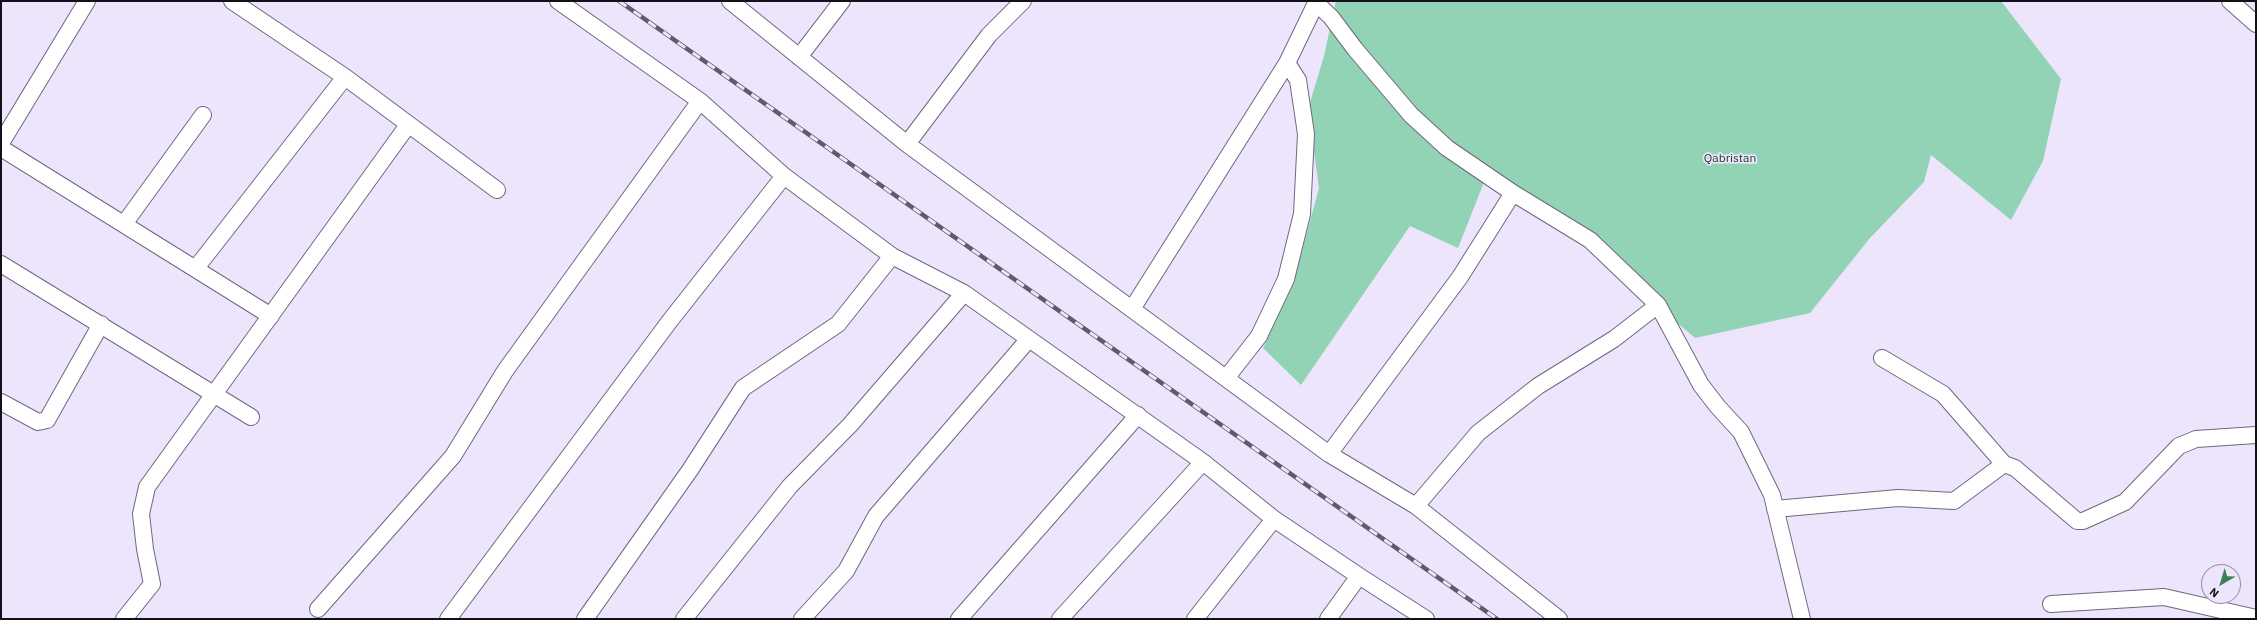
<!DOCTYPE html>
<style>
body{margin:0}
#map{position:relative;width:2257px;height:620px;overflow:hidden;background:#ede5fc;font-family:"IBM Plex Sans",sans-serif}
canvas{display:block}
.frame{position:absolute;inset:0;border:2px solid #131019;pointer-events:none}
.north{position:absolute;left:2201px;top:564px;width:40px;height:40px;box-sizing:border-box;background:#ede5fc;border:1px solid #9690a1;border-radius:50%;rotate:218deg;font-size:11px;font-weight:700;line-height:16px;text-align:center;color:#131019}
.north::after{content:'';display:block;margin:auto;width:14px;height:18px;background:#358352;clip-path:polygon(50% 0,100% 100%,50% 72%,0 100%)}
</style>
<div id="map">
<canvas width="2257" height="620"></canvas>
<div class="frame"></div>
<div class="north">N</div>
</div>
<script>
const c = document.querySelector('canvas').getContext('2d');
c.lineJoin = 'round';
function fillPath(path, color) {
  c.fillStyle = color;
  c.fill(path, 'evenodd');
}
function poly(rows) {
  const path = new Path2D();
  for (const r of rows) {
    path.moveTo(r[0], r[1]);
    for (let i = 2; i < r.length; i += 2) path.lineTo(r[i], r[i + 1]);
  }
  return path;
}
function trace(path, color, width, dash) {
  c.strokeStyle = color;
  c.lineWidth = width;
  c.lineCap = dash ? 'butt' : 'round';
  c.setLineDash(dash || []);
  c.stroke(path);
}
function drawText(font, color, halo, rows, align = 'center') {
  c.font = font + ' "IBM Plex Sans",sans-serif';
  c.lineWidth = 3.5;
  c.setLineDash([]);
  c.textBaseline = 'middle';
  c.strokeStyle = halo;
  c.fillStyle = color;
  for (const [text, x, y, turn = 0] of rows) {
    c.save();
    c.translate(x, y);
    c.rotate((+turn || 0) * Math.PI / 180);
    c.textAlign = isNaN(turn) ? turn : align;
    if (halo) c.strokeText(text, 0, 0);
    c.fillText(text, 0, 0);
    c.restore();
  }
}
fillPath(poly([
 [1336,1,2001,1,2061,79,2043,161,2011,220,1931,155,1924,182,1870,238,1810,313,1695,338,1609,264,1488,172,1458,248,1410,226,1301,385,1263,348,1296,273,1319,188,1308,109,1324,56]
]), '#93d3b5');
const minor = poly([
 [232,1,345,77,497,190],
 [558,1,700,101,784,176,892,256,964,293,1203,462,1274,519,1359,576,1328,619],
 [730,1,907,144,1329,454,1416,506,1559,619],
 [2230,1,2256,24],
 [1317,4,1331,17,1355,49,1411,115,1447,148,1513,193,1590,240,1658,305,1614,339,1538,386,1478,433,1416,506],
 [799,57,842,1],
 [1,143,87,1],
 [907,144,989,35,1023,1],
 [1,148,271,316],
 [124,224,203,115],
 [1,264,251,417],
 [196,268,345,77],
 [1658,305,1701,385,1718,407,1741,432,1772,495,1802,619],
 [1132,309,1287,63,1317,1],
 [1882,358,1943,394,2004,464,2015,468,2077,521,2083,521,2125,502,2179,446,2196,439,2256,435],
 [1227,377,1259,336,1286,279,1302,214,1306,134,1298,80,1287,63],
 [1,402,38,422,47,420,101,324],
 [1329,454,1460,277,1513,193],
 [1775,509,1898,498,1954,501,2004,464],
 [1359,576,1426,619],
 [2051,604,2164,597,2256,618],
 [318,609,453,456,505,371,700,101],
 [124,619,152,584,145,549,141,514,147,487,408,125],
 [448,619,669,322,784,176],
 [585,619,690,470,743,388,838,324,892,256],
 [684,619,790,486,850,425,964,293],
 [802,619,846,571,876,516,1029,339],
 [959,619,1138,415],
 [1060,619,1203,462],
 [1195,619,1274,519]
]);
trace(minor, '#70677f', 18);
trace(minor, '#fff', 16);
const rail = poly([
 [619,1,1497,619]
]);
trace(rail, '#5f5b68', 4.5);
trace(rail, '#ede5fc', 3, [9]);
drawText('12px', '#123a2a', '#ede5fc', [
 ["Qabristan",1730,159]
]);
</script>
